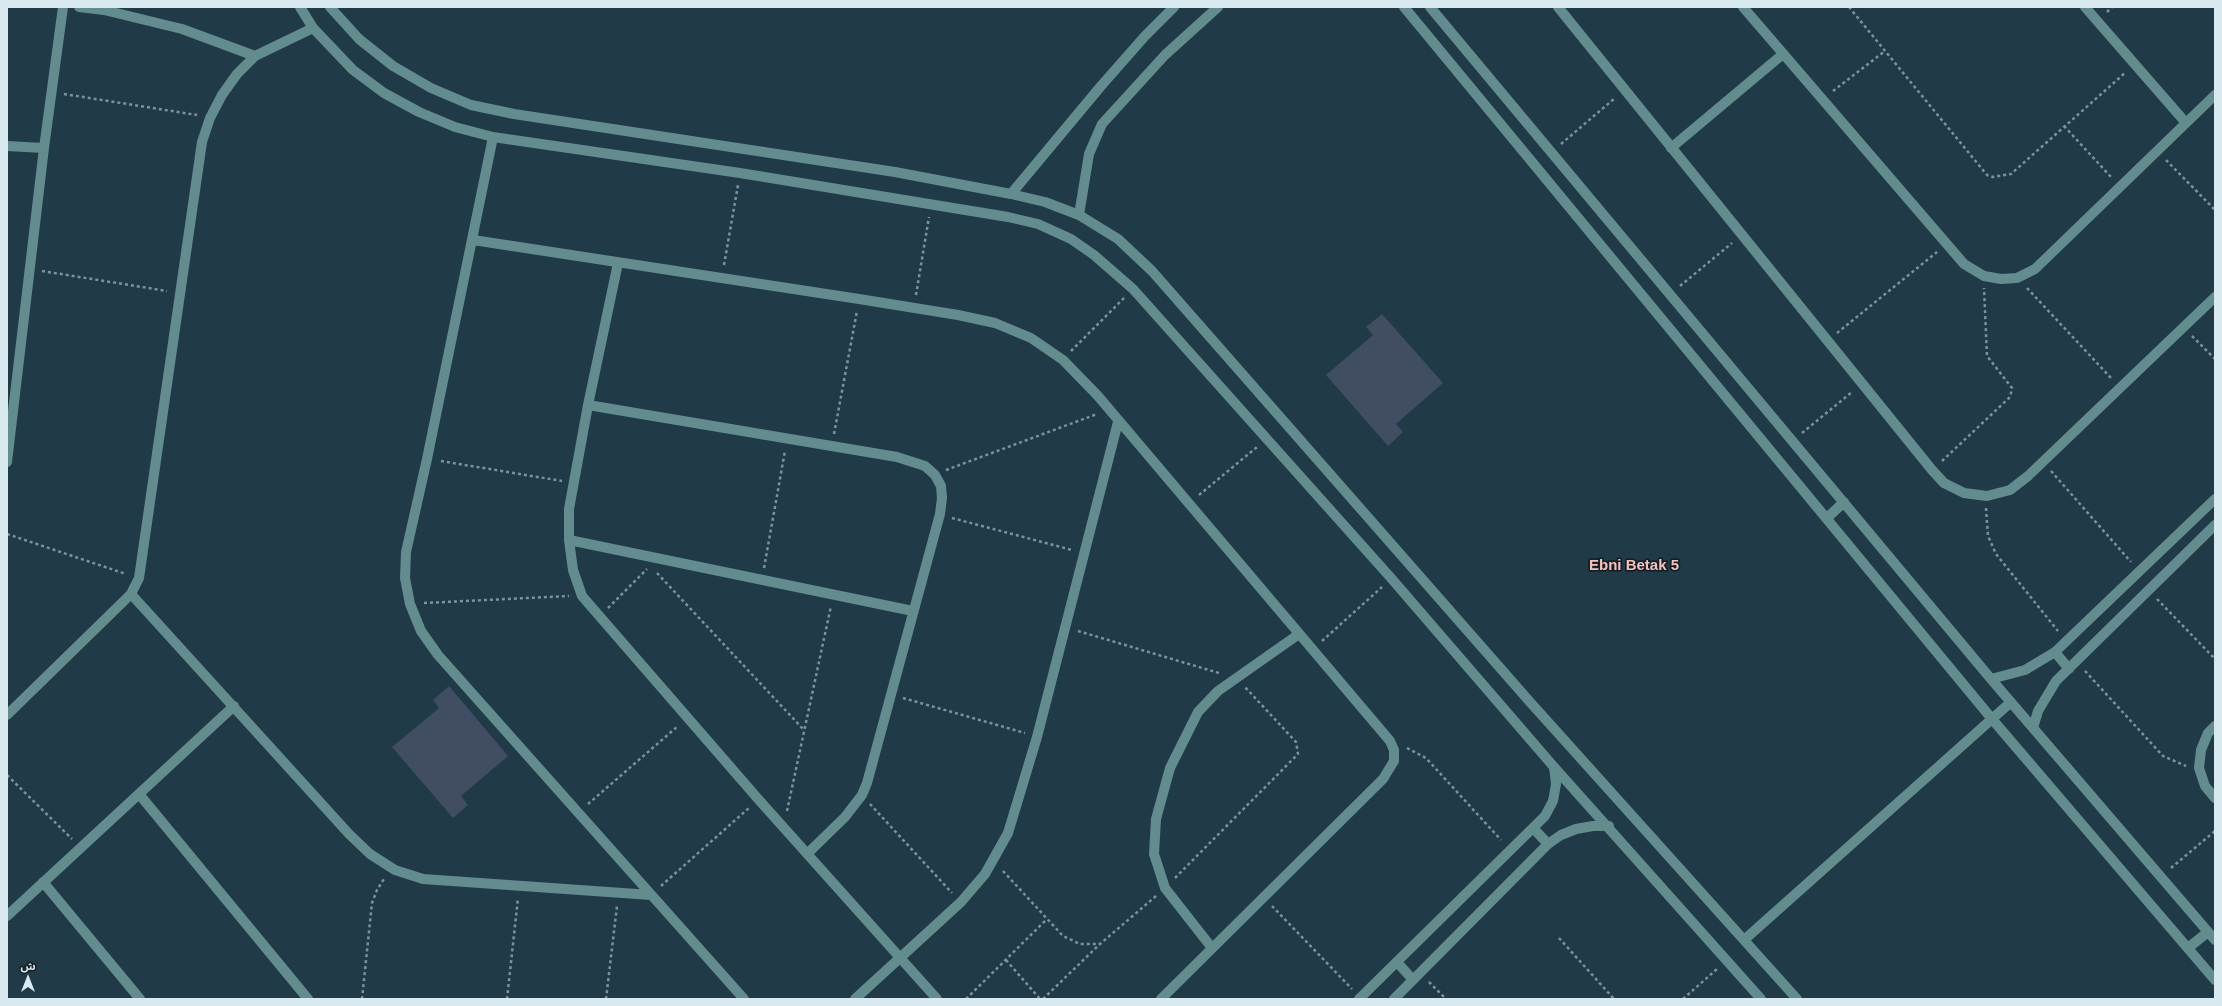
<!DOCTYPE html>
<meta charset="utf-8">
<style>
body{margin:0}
#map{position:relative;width:2222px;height:1006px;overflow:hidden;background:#203b47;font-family:Arial,"Noto Sans Arabic",sans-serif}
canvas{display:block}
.frame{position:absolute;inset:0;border:8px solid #d9e9f0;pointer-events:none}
.north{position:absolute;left:8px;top:958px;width:40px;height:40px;-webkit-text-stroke:3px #142026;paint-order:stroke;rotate:0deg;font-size:11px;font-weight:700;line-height:16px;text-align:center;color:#d9e9f0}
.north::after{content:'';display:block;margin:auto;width:14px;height:18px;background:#d9e9f0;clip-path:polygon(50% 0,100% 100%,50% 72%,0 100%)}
</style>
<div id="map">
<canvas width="2222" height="1006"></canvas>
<div class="frame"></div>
<div class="north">ش</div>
</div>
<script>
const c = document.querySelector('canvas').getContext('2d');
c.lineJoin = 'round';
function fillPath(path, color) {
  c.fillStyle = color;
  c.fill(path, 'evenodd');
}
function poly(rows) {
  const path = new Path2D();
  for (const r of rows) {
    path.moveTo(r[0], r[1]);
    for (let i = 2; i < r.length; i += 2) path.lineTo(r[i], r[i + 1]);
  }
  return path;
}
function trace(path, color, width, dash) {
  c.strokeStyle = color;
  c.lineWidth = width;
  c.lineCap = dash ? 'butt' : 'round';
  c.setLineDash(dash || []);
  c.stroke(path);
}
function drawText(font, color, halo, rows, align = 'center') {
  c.font = font + ' Arial,sans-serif';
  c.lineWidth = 3.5;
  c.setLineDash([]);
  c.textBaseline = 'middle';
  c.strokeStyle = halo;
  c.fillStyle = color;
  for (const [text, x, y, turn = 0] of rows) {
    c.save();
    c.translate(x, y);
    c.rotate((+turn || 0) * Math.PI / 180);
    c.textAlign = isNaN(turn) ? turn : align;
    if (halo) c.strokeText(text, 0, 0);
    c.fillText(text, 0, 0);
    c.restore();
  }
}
fillPath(poly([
 [1382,314,1443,383,1396,424,1403,432,1388,446,1326,375,1373,335,1366,327],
 [449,686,508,756,461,796,468,805,453,818,392,747,439,708,433,700]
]), '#404d62');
trace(poly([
 [1849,7,1987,175,1993,177,2011,174,2126,72],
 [2107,12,2112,7],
 [1833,91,1885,51],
 [64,94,197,115],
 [2064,126,2111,177],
 [1561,144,1615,98],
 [2166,160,2215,210],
 [724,265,738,185],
 [42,271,167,291],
 [1680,286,1732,243],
 [2027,288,2111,378],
 [916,295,929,217],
 [1837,333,1937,252],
 [2192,336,2215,359],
 [1071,351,1124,298],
 [1802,433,1852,392],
 [834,434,857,311],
 [441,461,562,481],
 [1942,461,2009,398,2011,393,2012,388,1987,356,1984,288],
 [946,470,1097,414],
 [2051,471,2131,562],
 [1199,495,1257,447],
 [1986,508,1988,536,1996,554,2058,631],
 [952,518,1072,550],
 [7,534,126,574],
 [764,568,785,451],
 [657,573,804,730],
 [2157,599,2215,659],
 [424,603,569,596],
 [608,608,647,569],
 [1078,631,1219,673],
 [1322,641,1382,587],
 [2085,671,2163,756,2186,766],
 [903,698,1025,733],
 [1407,748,1426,758,1501,840],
 [7,775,72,839],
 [588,804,678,726],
 [870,804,952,893],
 [787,811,831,606],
 [2171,868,2215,831],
 [1003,871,1063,936,1080,944,1100,944,1156,896],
 [1175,878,1298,754,1296,742,1245,687],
 [661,886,750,807],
 [1272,906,1352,989],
 [1559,938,1614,999],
 [1006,960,1040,999],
 [1429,982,1446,999],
 [362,999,372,903,377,890,384,879],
 [507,999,518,898],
 [606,999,617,906],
 [966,999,1047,919],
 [1043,999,1100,944],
 [1683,999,1717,969]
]), '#7d929c', 2.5, [3, 3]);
trace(poly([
 [79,7,104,10,182,29,255,56],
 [300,7,313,28,353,70,384,93,419,112,455,127,493,137,740,173,1008,217,1038,224,1071,239,1094,255,1133,289,1391,578,1554,767,1761,999],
 [330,7,359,39,393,66,431,88,471,105,514,114,895,172,1011,194,1045,202,1079,215,1118,239,1152,271,1530,702,1797,999],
 [1404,7,1992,719,2215,980],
 [1430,7,1991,679,2215,940],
 [1558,7,1932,470,1944,483,1964,493,1987,496,2010,490,2028,476,2215,297],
 [1743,7,1964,264,1984,276,2001,279,2017,278,2035,269,2215,95],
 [2085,7,2186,123],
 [493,137,427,459,406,552,405,578,410,604,421,631,438,655,744,999],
 [7,146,44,148],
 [1671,148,1783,54],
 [1011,194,1101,86,1145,36,1174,7],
 [1079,215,1089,154,1102,124,1165,55,1218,7],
 [473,240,859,299,958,315,995,323,1031,338,1063,360,1098,396,1390,741,1394,750,1394,761,1383,779,1161,999],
 [618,263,588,405,569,509,569,540,573,570,582,596,759,800,937,999],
 [588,405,897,457,925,466,935,475,941,486,942,498,940,514,867,783,862,795,845,817,808,853],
 [7,462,44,148,63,7],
 [1827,518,1844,502],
 [569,540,913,611],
 [131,594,349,834,370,854,395,870,423,879,651,895],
 [2055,652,2069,669],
 [1991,679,2025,670,2055,652,2215,499],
 [7,715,131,594,139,578,202,142,210,118,222,95,237,74,255,56,313,28],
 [2215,726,2208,733,2201,750,2199,768,2205,786,2215,798],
 [2033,728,2038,711,2056,681,2215,525],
 [139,794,308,999],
 [1534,829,1548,844],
 [43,882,140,999],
 [7,916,234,706],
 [1744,940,2011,702],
 [1212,948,1165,888,1154,854,1156,819,1170,768,1198,712,1218,691,1299,634],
 [2188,948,2208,932],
 [1397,962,1413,980],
 [855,999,961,902,985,874,1008,833,1037,737,1118,422],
 [1359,999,1545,816,1553,801,1556,784,1554,767],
 [1394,999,1548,844,1561,835,1576,829,1593,826,1609,826]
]), '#638c8e', 10);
drawText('bold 15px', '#f5c1bc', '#142026', [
 ["Ebni Betak 5",1634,566]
]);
</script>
